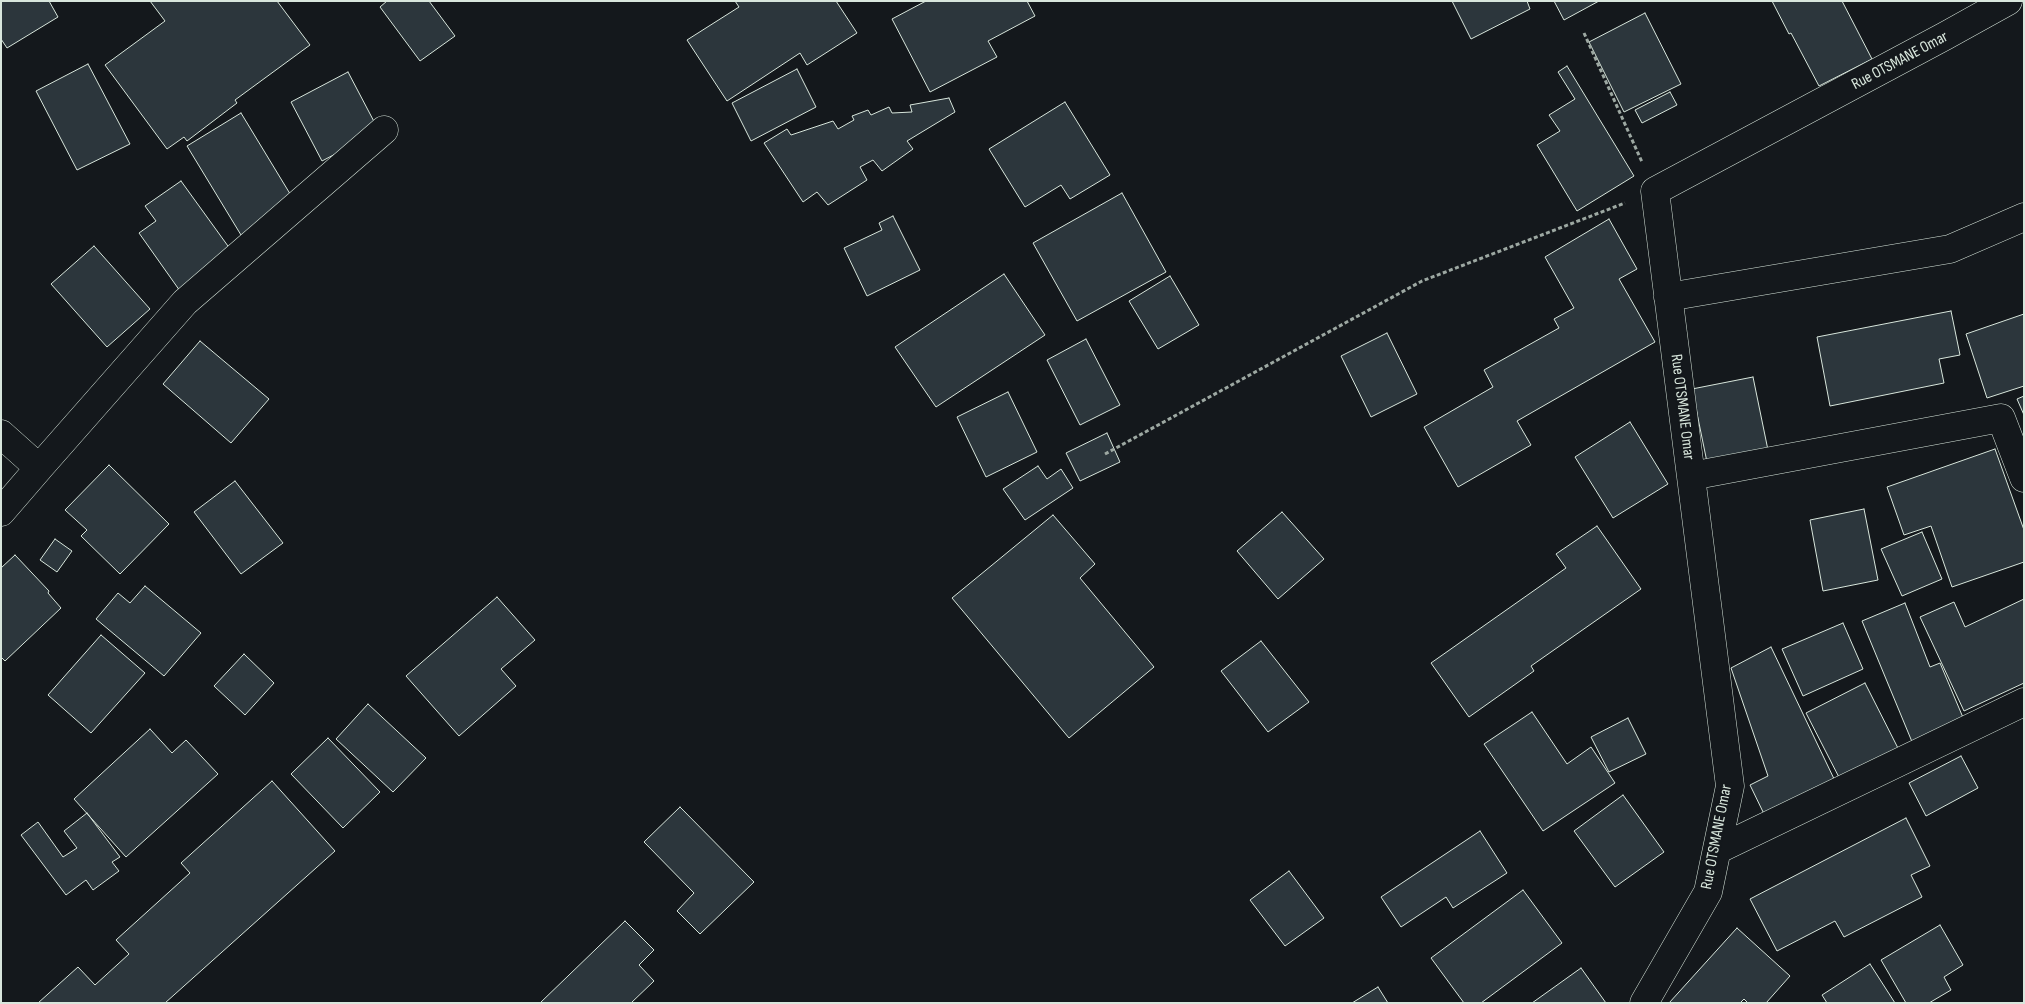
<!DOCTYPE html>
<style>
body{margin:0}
#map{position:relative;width:2025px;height:1004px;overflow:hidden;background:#14181c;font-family:"Sofia Sans Condensed",sans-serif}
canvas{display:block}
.frame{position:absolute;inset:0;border:2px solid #d8e6dc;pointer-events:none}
</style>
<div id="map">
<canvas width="2025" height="1004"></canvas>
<div class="frame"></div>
</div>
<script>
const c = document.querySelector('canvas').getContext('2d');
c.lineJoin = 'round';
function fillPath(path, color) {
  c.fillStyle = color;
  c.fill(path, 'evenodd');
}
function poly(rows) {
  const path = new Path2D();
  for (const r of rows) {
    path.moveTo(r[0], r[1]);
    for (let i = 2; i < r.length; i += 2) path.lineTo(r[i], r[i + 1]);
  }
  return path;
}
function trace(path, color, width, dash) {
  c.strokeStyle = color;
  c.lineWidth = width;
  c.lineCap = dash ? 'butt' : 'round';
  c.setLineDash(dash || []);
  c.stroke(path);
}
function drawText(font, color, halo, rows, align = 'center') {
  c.font = font + ' "Sofia Sans Condensed",sans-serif';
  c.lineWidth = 4;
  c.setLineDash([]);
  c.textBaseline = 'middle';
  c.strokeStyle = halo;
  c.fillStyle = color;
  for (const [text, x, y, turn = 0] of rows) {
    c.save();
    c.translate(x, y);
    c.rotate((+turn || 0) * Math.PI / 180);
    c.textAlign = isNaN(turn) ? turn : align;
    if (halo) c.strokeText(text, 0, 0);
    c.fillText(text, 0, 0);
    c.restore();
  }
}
const building = poly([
 [1,1,49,1,58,17,7,48,1,39,1,1],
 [150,1,277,1,310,45,235,100,237,103,187,141,184,137,167,149,105,65,165,21,150,1],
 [387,1,429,1,455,36,420,61,380,7,387,1],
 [735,1,836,1,857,33,807,65,800,53,727,101,687,40,739,7,735,1],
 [926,1,1027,1,1035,16,988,41,997,57,930,92,892,19,926,1],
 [1452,1,1527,1,1530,9,1471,39,1452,1],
 [1554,1,1599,1,1564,20,1554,1],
 [1772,1,1842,1,1872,59,1819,86,1791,33,1789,34,1772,1],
 [1645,13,1681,84,1624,112,1589,42,1645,13],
 [88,64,130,144,77,170,36,91,88,64],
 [1567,66,1634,176,1577,211,1537,145,1560,131,1549,115,1575,99,1558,72,1567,66],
 [797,69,816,107,751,141,732,103,797,69],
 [348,72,379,131,322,161,291,102,348,72],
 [1670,92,1677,105,1642,123,1635,110,1670,92],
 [949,98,955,112,907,141,913,149,882,171,873,160,860,167,867,180,828,205,817,192,803,202,764,143,787,129,791,135,833,121,838,129,854,120,852,116,868,110,871,115,889,107,892,113,912,112,910,105,949,98],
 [1065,102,1110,175,1070,199,1061,185,1025,207,989,149,1065,102],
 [241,113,295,202,241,235,187,146,241,113],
 [181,181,233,253,180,291,139,233,156,221,145,206,181,181],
 [1122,193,1166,272,1077,321,1033,243,1122,193],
 [893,216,920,270,867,296,844,248,882,230,879,223,893,216],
 [1609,219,1637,269,1619,279,1655,342,1517,421,1531,445,1458,487,1424,427,1493,387,1484,370,1559,328,1554,319,1574,308,1545,257,1609,219],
 [94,246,150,309,107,347,51,284,94,246],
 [1004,274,1045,335,936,407,895,347,1004,274],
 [1170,276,1199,325,1158,349,1129,301,1170,276],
 [1951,311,1960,355,1939,359,1944,383,1830,406,1817,337,1951,311],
 [2024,314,2024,386,1987,398,1966,334,2024,314],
 [1387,333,1417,394,1371,417,1341,356,1387,333],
 [1086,339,1120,405,1080,425,1047,360,1086,339],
 [200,341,269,399,231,443,163,384,200,341],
 [1753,377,1769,455,1708,467,1692,389,1753,377],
 [1008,392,1037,452,986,477,957,417,1008,392],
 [2024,396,2024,415,2017,399,2024,396],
 [1630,422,1668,484,1613,518,1575,457,1630,422],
 [1107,433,1120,462,1080,481,1066,453,1107,433],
 [1995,449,2024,530,2024,562,1952,587,1931,526,1904,535,1887,487,1995,449],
 [109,465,169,524,120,574,81,536,87,530,65,510,109,465],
 [1038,466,1047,479,1061,469,1073,488,1025,520,1003,489,1038,466],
 [235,481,283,543,241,574,194,512,235,481],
 [1864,509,1878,580,1823,591,1810,520,1864,509],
 [1282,512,1324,559,1278,599,1237,551,1282,512],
 [1053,515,1095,564,1080,578,1154,667,1069,738,952,598,1053,515],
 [1597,526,1641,589,1531,666,1534,671,1469,717,1431,663,1566,568,1556,554,1597,526],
 [1922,532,1942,579,1902,596,1881,549,1922,532],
 [55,539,72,551,57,572,40,560,55,539],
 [15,555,49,591,48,593,61,608,5,661,1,657,1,568,15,555],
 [145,586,201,633,164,676,96,619,118,593,130,603,145,586],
 [497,597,535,640,501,669,516,686,459,736,406,676,497,597],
 [2024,599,2024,683,1964,711,1920,617,1954,602,1965,627,2024,599],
 [1905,603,1930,667,1940,663,1967,727,1915,749,1862,621,1905,603],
 [1843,623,1863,669,1803,696,1782,649,1843,623],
 [101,635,145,673,91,733,48,695,101,635],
 [1261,641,1309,702,1268,732,1221,671,1261,641],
 [1771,647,1836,783,1765,816,1750,785,1768,776,1731,668,1771,647],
 [244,654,274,683,245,715,214,686,244,654],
 [1865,683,1903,758,1844,787,1806,713,1865,683],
 [368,704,426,758,393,792,336,739,368,704],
 [1532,712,1567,764,1591,747,1615,783,1543,831,1484,744,1532,712],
 [1628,718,1646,754,1609,772,1591,737,1628,718],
 [150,729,172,753,186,740,218,774,126,857,74,799,150,729],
 [328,738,380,792,343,828,291,774,328,738],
 [1961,756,1978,788,1926,816,1909,783,1961,756],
 [272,781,335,851,165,1003,38,1003,78,967,95,985,129,954,116,940,190,873,181,863,272,781],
 [1623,795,1664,852,1615,887,1574,831,1623,795],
 [680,807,754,882,700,934,677,911,694,893,644,842,680,807],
 [87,813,120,857,112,862,119,871,93,890,86,880,66,895,21,835,38,822,63,857,77,848,64,831,87,813],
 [1906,818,1930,866,1911,875,1922,897,1844,937,1835,921,1777,951,1750,899,1906,818],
 [1480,831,1507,873,1453,908,1446,897,1401,927,1381,897,1480,831],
 [1289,871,1324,918,1285,946,1250,900,1289,871],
 [1523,890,1562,943,1481,1003,1464,1003,1431,958,1523,890],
 [625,921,654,950,639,965,654,981,631,1003,540,1003,625,921],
 [1940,925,1963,965,1944,977,1951,990,1929,1003,1906,1003,1881,960,1940,925],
 [1737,928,1790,976,1766,1003,1748,1003,1744,999,1740,1003,1669,1003,1737,928],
 [1870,964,1895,1003,1827,1003,1822,995,1870,964],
 [1581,968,1606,1003,1532,1003,1581,968],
 [1378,987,1388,1003,1352,1003,1378,987]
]);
fillPath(building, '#2c363c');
trace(building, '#d8e6dc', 1);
const street = poly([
 [1668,297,1950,249,2024,217],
 [1,434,39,468,1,512],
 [39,468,185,302,384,130],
 [1691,476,2001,418,2024,478],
 [1717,850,2024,702],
 [1644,1003,1708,892,1730,786,1655,191,1945,36,2008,1]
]);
trace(street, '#d8e6dc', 29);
trace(poly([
 [1584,33,1642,162],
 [1105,454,1422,281,1625,203]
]), '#9da8a2', 3, [4, 2.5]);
trace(street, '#14181c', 28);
drawText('16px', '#d8e6dc', '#14181c', [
 ["Rue OTSMANE Omar",1900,61,-28],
 ["Rue OTSMANE Omar",1682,407,83],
 ["Rue OTSMANE Omar",1717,837,-79]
]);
</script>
